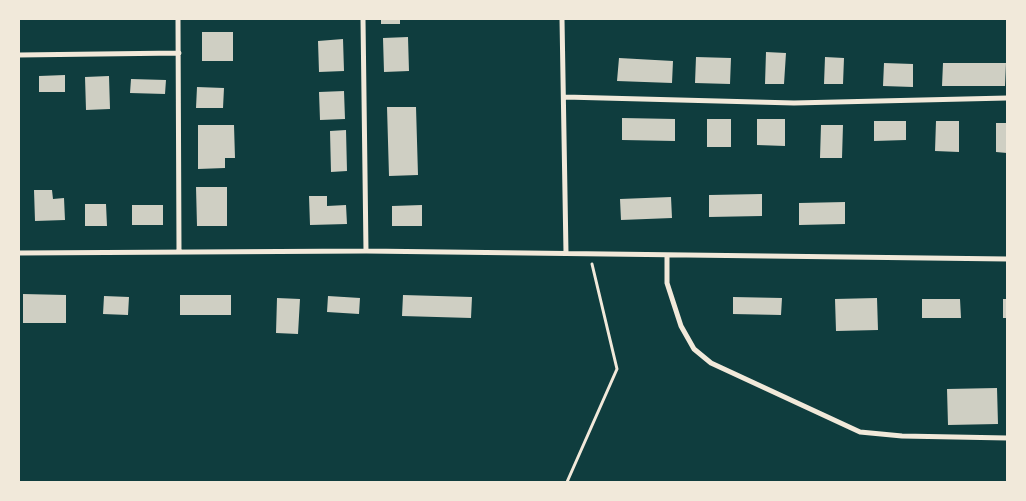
<!DOCTYPE html>
<style>
body{margin:0}
#map{position:relative;width:1026px;height:501px;overflow:hidden;background:#0f3d3e;font-family:"Nunito Sans",sans-serif}
canvas{display:block}
.frame{position:absolute;inset:0;border:20px solid #f1e9da;pointer-events:none}
</style>
<div id="map">
<canvas width="1026" height="501"></canvas>
<div class="frame"></div>
</div>
<script>
const c = document.querySelector('canvas').getContext('2d');
c.lineJoin = 'round';
function fillPath(path, color) {
  c.fillStyle = color;
  c.fill(path, 'evenodd');
}
function poly(rows) {
  const path = new Path2D();
  for (const r of rows) {
    path.moveTo(r[0], r[1]);
    for (let i = 2; i < r.length; i += 2) path.lineTo(r[i], r[i + 1]);
  }
  return path;
}
function trace(path, color, width, dash) {
  c.strokeStyle = color;
  c.lineWidth = width;
  c.lineCap = dash ? 'butt' : 'round';
  c.setLineDash(dash || []);
  c.stroke(path);
}
fillPath(poly([
 [381,19,400,19,400,24,381,24],
 [202,32,233,32,233,61,202,61],
 [408,37,409,71,384,72,383,38],
 [343,39,344,71,319,72,318,41],
 [766,52,786,53,784,84,765,84],
 [696,57,731,58,730,84,695,83],
 [825,57,844,58,843,84,824,84],
 [619,58,673,61,672,83,617,81],
 [884,63,913,64,913,87,883,86],
 [943,63,1006,63,1005,86,942,86],
 [65,75,65,92,39,92,39,76],
 [109,76,110,109,86,110,85,77],
 [131,79,166,80,165,94,130,93],
 [197,87,224,88,223,108,196,108],
 [344,91,345,119,320,120,319,92],
 [387,107,416,107,418,175,389,176],
 [622,118,675,119,675,141,622,140],
 [707,119,731,119,731,147,707,147],
 [757,119,785,119,785,146,757,145],
 [874,121,906,121,906,140,874,141],
 [936,121,959,121,959,152,935,151],
 [996,123,1007,123,1007,153,996,152],
 [198,125,234,125,235,158,225,158,225,168,198,169],
 [821,125,843,125,842,158,820,158],
 [346,130,347,171,331,172,330,131],
 [196,187,227,187,227,226,197,226],
 [34,190,52,190,53,199,64,198,65,220,35,221],
 [762,194,762,216,709,217,709,195],
 [309,196,327,196,327,206,346,205,347,224,310,225],
 [671,197,672,218,621,220,620,199],
 [845,202,845,224,799,225,799,203],
 [85,204,106,204,107,226,85,226],
 [132,205,163,205,163,225,132,225],
 [422,205,422,226,392,226,392,206],
 [23,294,66,295,66,323,23,323],
 [180,295,231,295,231,315,180,315],
 [403,295,472,297,471,318,402,316],
 [104,296,129,297,128,315,103,314],
 [328,296,360,298,359,314,327,312],
 [733,297,782,298,781,315,733,314],
 [277,298,300,299,298,334,276,333],
 [877,298,878,330,836,331,835,299],
 [922,299,960,299,961,318,922,318],
 [1003,299,1007,299,1007,318,1003,318],
 [997,388,998,424,948,425,947,389]
]), '#cfcfc3');
trace(poly([
 [567,482,617,369,592,264]
]), '#f1e9da', 3);
trace(poly([
 [178,19,179,251],
 [363,19,366,251],
 [562,19,566,253],
 [19,55,179,53],
 [565,97,794,103,1007,98],
 [19,253,366,251,1007,259],
 [667,255,667,283,681,326,694,349,711,363,860,432,902,436,1007,438]
]), '#f1e9da', 5);
</script>
